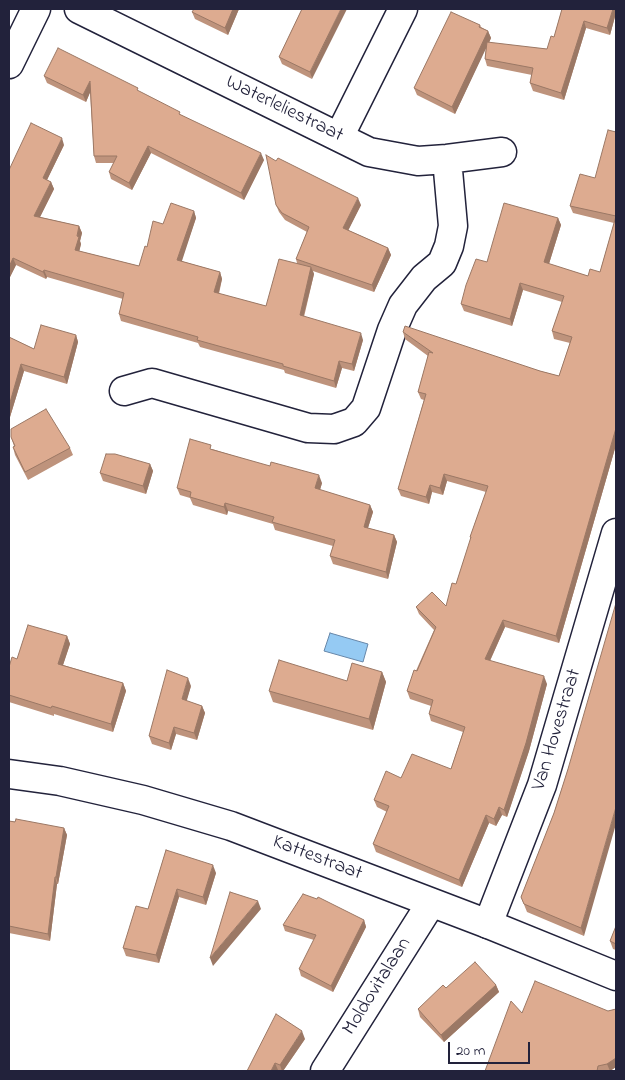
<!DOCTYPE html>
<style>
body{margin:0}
#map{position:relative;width:625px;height:1080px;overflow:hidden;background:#fff;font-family:"Indie Flower",sans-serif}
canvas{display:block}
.frame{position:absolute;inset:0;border:10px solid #22223b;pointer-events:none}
.scale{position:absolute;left:448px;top:1042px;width:82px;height:22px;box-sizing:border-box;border:2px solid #22223b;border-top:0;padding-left:6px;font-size:15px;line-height:18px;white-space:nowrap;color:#22223b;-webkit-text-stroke:4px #fff;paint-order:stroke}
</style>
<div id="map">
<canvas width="625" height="1080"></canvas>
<div class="frame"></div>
<div class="scale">20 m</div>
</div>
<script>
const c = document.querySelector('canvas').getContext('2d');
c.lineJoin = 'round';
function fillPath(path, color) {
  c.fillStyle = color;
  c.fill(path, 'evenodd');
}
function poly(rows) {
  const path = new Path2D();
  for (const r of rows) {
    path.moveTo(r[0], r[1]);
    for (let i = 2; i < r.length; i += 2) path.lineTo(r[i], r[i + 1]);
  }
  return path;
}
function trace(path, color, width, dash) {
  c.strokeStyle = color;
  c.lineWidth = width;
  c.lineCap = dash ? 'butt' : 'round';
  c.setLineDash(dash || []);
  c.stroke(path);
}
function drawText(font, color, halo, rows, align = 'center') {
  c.font = font + ' "Indie Flower",sans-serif';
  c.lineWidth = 4.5;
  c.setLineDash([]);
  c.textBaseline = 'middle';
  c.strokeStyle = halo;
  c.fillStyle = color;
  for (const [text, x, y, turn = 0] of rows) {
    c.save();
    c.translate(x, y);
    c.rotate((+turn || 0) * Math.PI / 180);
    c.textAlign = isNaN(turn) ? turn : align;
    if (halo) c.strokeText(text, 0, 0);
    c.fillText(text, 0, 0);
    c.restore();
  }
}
const water = poly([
 [330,633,368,644,363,662,324,651,330,633]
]);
fillPath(water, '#95caf3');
trace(water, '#6787a9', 1);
const minor = poly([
 [79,9,369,152,418,161,447,159,502,152],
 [9,64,36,9],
 [339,137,403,9],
 [124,391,152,383,308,428,334,429,354,422,366,408,392,330,403,305,424,278,442,263,449,246,453,226,447,159],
 [488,924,542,785,616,533],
 [325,1071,431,903]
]);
const tertiary = poly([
 [9,774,60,781,143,800,231,826,488,924,616,976]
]);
trace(minor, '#22223b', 31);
trace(tertiary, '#22223b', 31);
trace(minor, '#fff', 28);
trace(tertiary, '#fff', 28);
fillPath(poly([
 [239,9,228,35,195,19,192,12],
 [302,9,312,79,282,64,279,57],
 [562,9,616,9,616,13,610,35,586,28,564,100,533,91,530,83,532,75,487,66,485,59,486,47,455,114,417,95,414,88,480,25,481,27,488,31,491,38,489,43,547,49,554,37],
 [44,76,139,92,264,160,244,200,151,153,132,190,111,179,109,172,114,163,96,163,94,156,90,92,86,102,47,83],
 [616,132,616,445,559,643,505,627,490,661,547,684,529,751,507,817,502,815,496,826,489,823,462,887,376,852,373,844,387,812,377,807,374,800,401,778,451,769,463,732,431,721,429,714,431,706,410,699,407,691,434,630,419,614,416,607,446,606,456,584,471,539,470,537,486,492,447,481,443,495,432,492,429,504,401,496,398,489,424,400,421,399,418,392,428,356,405,339,403,332,540,371,559,376,570,343,554,339,552,331,562,302,523,290,512,326,464,311,461,304,487,262,558,218,561,225,549,264,588,276,600,272,614,223,573,213,570,206,595,178],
 [64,145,47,180,51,182,54,189,40,217,79,226,82,233,80,241,81,244,79,251,139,266,147,247,163,224,194,211,196,218,181,261,220,272,222,279,219,294,266,306,297,263,296,259,307,232,285,220,279,212,276,205,361,205,348,230,388,248,391,255,374,292,313,271,314,274,304,317,363,340,354,371,342,368,336,388,285,373,284,370,200,347,198,343,121,321,119,314,123,299,47,277,46,279,16,265,9,279,9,170],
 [76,335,78,342,67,384,24,371,10,417,9,416,9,337,34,349],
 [11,437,70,448,73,455,28,480,15,455,13,447,14,446],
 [212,449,322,483,320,490,370,505,373,512,368,528,394,535,397,542,388,579,333,564,330,556,333,546,275,530,273,524,228,511,227,515,193,505,190,498,180,495,177,488],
 [150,464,153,471,146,494,103,481,100,473],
 [67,636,70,644,63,665,123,683,126,691,113,732,54,714,54,716,9,702,9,667,17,659],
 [382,672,386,682,373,730,273,702,269,691,347,681],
 [191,686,186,701,202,706,205,713,197,740,176,734,171,750,152,744,149,736],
 [568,769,584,936,527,912,521,897,554,813],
 [9,821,64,828,67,835,58,884,57,884,50,941,9,933],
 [166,850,216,873,206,905,179,897,159,963,126,956,123,948,148,909],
 [364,920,366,927,333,992,301,976,299,969,314,940,285,931,283,925],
 [616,926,616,950,613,949,610,941],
 [496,985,499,992,444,1042,420,1017,418,1009],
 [616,1009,616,1067,610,1071,485,1071,522,1013,608,1011],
 [305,1039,283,1071,280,1071,278,1070,247,1071]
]), '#be937c');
fillPath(poly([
 [233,9,239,9,228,35,225,28],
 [341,9,347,9,312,79,310,72],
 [613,9,616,9,616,13,610,35,607,28],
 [584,21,586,28,564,100,561,93],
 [488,31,491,38,455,114,452,107],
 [90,81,92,88,86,102,83,95],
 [62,138,64,145,45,184,43,178],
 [148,146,151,153,132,190,129,183],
 [261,153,264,160,244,200,241,193],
 [51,182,54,189,37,223,34,216],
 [358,198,361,205,346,235,343,228],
 [194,211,196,218,180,267,177,260],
 [558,218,561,225,547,270,544,262],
 [79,226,82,233,80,241,81,244,78,257,75,250],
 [388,248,391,255,374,292,372,285],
 [13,258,16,265,9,279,9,267],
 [311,267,314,274,302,322,300,315],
 [44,270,47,277,46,279,43,272],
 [220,272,222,279,217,299,214,292],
 [520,283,523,290,512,326,510,319],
 [361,333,363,340,354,371,352,364],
 [76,335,78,342,67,384,64,377],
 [339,361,342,368,336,388,334,381],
 [21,364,24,371,10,417,9,413,9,406],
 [616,428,616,445,559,643,556,636],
 [150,464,153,471,146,494,143,486],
 [444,474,447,481,443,495,440,488],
 [319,475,322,483,318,496,315,488],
 [430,485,432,492,429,504,426,497],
 [225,503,228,511,227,515,224,507],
 [370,505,373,512,366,534,364,527],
 [394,535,397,542,388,579,386,572],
 [503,620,505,627,487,667,485,659],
 [67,636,70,644,61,671,58,664],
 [382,672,386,682,373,730,369,719],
 [544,676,547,684,529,751,507,817,504,810],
 [188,678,191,686,185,707,182,699],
 [123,683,126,691,113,732,111,724],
 [202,706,205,713,197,740,194,733],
 [174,727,176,734,171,750,169,743],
 [499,807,502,815,496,826,494,819],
 [616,807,616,824,584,936,581,928],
 [486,815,489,823,462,887,459,880],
 [64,828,67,835,58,884,56,877],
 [213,865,216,873,206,905,203,897],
 [55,877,57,884,50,941,48,934],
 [177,889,179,897,159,963,156,955],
 [258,901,261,909,213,966,210,958],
 [364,920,366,927,333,992,331,986],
 [496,985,499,992,444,1042,441,1035],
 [302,1031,305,1039,283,1071,282,1071,280,1065],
 [616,1058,616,1067,610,1071,607,1064],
 [275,1063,278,1070,277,1071,271,1071]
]), '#9b7865');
const building = poly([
 [194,9,233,9,225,28,192,12,194,9],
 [302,9,341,9,310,72,279,57,302,9],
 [562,9,613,9,607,28,584,21,561,93,530,83,533,68,485,59,487,42,547,49,551,36,554,37,562,9],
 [451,12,480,25,479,27,488,31,452,107,414,88,451,12],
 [58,48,138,88,137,90,180,112,179,114,261,153,241,193,148,146,129,183,109,172,117,156,94,156,90,81,83,95,44,76,58,48],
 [31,123,62,138,43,178,51,182,34,216,79,226,77,236,79,237,75,250,139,266,145,246,147,247,153,221,163,224,171,203,194,211,177,260,220,272,214,292,266,306,279,259,311,267,300,315,361,333,352,364,339,361,334,381,283,366,283,364,197,340,198,337,119,314,124,293,44,270,43,272,13,258,9,267,9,170,31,123],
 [608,130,616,132,616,428,556,636,503,620,485,659,544,676,526,743,504,810,499,807,494,819,486,815,459,880,373,844,389,806,374,800,386,771,401,778,412,754,451,769,465,727,429,714,433,700,407,691,414,670,417,671,436,627,416,607,432,592,446,606,452,583,456,584,471,537,470,537,488,486,444,474,440,488,430,485,426,497,398,489,426,394,418,392,429,352,433,353,403,332,405,326,540,371,559,376,572,337,552,331,564,296,520,283,510,319,461,304,466,285,476,259,487,262,504,203,558,218,544,262,588,276,590,269,600,272,616,216,570,206,580,174,595,178,608,130],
 [266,155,276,161,278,158,358,198,343,228,388,248,372,285,296,259,309,227,282,213,276,205,266,155],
 [41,325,76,335,64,377,21,364,9,406,9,337,34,349,41,325],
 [46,409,70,448,25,472,13,447,15,446,11,437,11,429,46,409],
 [190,439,211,445,210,449,270,466,271,462,319,475,315,488,370,505,364,527,394,535,386,572,330,556,335,540,272,522,274,517,225,503,224,507,190,497,191,492,177,488,190,439],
 [106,454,115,454,150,464,143,486,100,473,106,454],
 [616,603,616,807,581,928,524,904,521,897,554,813,568,769,616,603],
 [28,625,67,636,58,664,123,683,111,724,52,706,51,708,9,695,9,667,12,657,17,659,28,625],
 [279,660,347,681,352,663,382,672,369,719,269,691,279,660],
 [167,670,188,678,182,699,202,706,194,733,174,727,169,743,149,736,167,670],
 [16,819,64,828,56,877,55,877,48,934,9,926,9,821,15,822,16,819],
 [166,850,213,865,203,897,177,889,156,955,123,948,136,906,148,909,166,850],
 [230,892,258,901,210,958,230,892],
 [303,894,317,899,318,897,364,920,331,986,299,969,316,935,283,925,303,894],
 [616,926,616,944,610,941,616,926],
 [475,962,496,985,441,1035,418,1009,443,985,446,988,475,962],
 [535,981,608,1011,616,1009,616,1058,607,1064,598,1066,597,1071,485,1071,511,1001,522,1013,535,981],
 [276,1014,302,1031,280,1065,275,1063,271,1071,247,1071,276,1014]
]);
fillPath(building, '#ddab90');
trace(building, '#9b7865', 1);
drawText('20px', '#22223b', '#fff', [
 ["Waterleliestraat",284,110,26],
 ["Van Hovestraat",558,730,-73],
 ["Kattestraat",317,859,21],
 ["Moldovitalaan",378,987,-58]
]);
</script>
